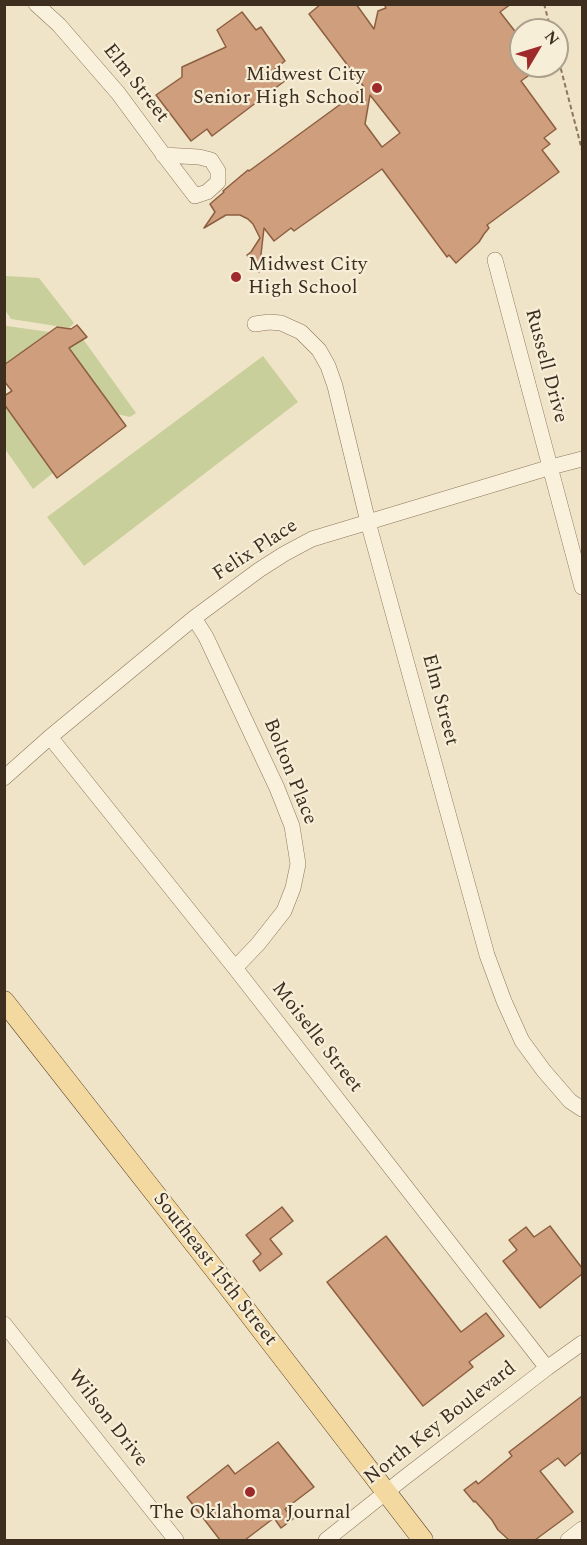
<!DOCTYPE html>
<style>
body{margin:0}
#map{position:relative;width:587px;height:1545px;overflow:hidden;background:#f0e4c8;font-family:Spectral,serif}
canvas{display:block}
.frame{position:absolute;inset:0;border:6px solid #3d2e20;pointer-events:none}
.north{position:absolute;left:509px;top:18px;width:60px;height:60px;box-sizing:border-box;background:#f7eed8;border:2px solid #ada18e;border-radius:50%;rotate:52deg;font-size:16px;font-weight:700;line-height:24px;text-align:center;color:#3d2e20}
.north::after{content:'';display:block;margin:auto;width:21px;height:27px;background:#9e2a2b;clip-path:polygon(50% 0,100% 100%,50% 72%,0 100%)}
</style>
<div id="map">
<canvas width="587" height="1545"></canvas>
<div class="frame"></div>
<div class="north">N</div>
</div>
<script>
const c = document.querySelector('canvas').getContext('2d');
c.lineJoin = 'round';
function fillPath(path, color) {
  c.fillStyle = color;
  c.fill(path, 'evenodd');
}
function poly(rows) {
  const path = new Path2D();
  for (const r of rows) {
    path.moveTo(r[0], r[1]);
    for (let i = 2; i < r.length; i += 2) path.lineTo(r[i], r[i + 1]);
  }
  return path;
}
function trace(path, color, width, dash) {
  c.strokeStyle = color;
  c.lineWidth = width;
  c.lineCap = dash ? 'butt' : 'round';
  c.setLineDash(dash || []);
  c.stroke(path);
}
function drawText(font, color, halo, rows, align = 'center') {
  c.font = font + ' Spectral,serif';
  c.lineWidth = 4.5;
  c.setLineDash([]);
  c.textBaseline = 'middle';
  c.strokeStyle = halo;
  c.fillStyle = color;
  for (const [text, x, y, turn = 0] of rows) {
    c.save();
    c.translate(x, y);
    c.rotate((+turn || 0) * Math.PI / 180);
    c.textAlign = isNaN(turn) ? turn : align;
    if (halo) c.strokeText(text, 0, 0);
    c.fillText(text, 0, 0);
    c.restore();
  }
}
fillPath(poly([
 [6,276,39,278,74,323,69,328,11,319,5,310,4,277],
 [4,323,7,326,49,332,5,365],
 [83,339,136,413,130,417,117,414,69,348],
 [263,356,298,402,84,566,47,517],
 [4,404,53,473,33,489,5,449]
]), '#c9cf9b');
const building = poly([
 [321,4,356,4,374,29,378,11,386,8,384,4,511,4,500,12,521,39,521,66,542,66,521,81,556,129,544,138,550,144,542,150,559,172,487,225,489,228,484,234,479,242,456,263,449,255,447,257,382,169,294,231,291,228,274,241,264,228,259,272,247,255,251,252,260,238,253,224,248,219,240,215,226,215,204,228,215,212,210,204,224,192,223,191,248,170,249,171,364,87,309,14,321,4],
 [370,95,400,133,382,147,365,124,370,95],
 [242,12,256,30,261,27,285,61,266,76,290,77,212,136,207,129,191,141,156,95,182,77,182,67,226,47,217,30,242,12],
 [77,325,87,337,69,348,126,426,57,478,4,404,4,396,12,391,4,381,4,365,57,327,71,329,77,325],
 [282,1207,293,1221,270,1239,282,1254,260,1271,253,1261,261,1254,246,1235,282,1207],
 [550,1226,582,1268,582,1274,540,1308,503,1261,517,1250,509,1240,526,1227,534,1237,550,1226],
 [386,1236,461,1332,486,1313,504,1336,469,1362,473,1367,423,1406,327,1282,386,1236],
 [582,1396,582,1452,565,1466,558,1458,540,1471,573,1512,535,1540,509,1540,498,1530,492,1520,475,1501,474,1502,464,1490,476,1481,478,1484,512,1456,509,1452,582,1396],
 [278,1442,314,1487,285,1509,293,1519,281,1528,274,1518,245,1540,220,1540,187,1497,228,1465,235,1474,278,1442]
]);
fillPath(building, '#cf9f7d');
trace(building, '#8d5f41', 1.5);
const minor = poly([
 [36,4,59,25,118,93,166,158,195,196,207,192,218,182,218,171,211,160,199,157,163,155],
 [495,260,582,587],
 [255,324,269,322,281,323,301,332,319,350,328,366,335,386,368,522,487,955,504,1001,522,1041,544,1071,570,1101,582,1109],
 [194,618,206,637,277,788,292,826,298,864,293,888,284,911,258,944,235,968],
 [50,737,235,968,547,1368],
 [4,778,50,737,194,618,259,570,284,554,312,539,551,467,582,459],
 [4,1324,176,1540],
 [326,1540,404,1478,547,1368,582,1343],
 [568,1540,582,1529]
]);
const major = poly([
 [4,1001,226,1284,423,1540]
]);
trace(minor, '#8d765c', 16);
trace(major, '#5b4430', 21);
trace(poly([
 [544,4,551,30],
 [557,54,582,150]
]), '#8d765c', 2, [4.5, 3]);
trace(minor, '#faf1dc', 15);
trace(major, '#f3d9a0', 20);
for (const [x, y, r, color] of [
 [377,88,6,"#9e2a2b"],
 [236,277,6,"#9e2a2b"],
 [250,1492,6,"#9e2a2b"]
]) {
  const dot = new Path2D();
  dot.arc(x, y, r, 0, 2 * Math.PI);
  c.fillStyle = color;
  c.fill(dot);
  trace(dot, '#f7eed8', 2);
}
drawText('20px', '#3d2e20', '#f7eed8', [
 ["Midwest City",365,76],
 ["Senior High School",365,99],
 ["Midwest City",248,266,"left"],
 ["High School",248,289,"left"],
 ["The Oklahoma Journal",250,1514,"center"]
], 'right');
drawText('20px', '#3d2e20', '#f7eed8', [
 ["Elm Street",135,84,52],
 ["Russell Drive",545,366,75],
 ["Felix Place",256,551,-33],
 ["Elm Street",439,700,75],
 ["Bolton Place",289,772,68],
 ["Moiselle Street",316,1038,52],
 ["Southeast 15th Street",214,1270,52],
 ["Wilson Drive",107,1419,52],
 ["North Key Boulevard",441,1424,-38]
]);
</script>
